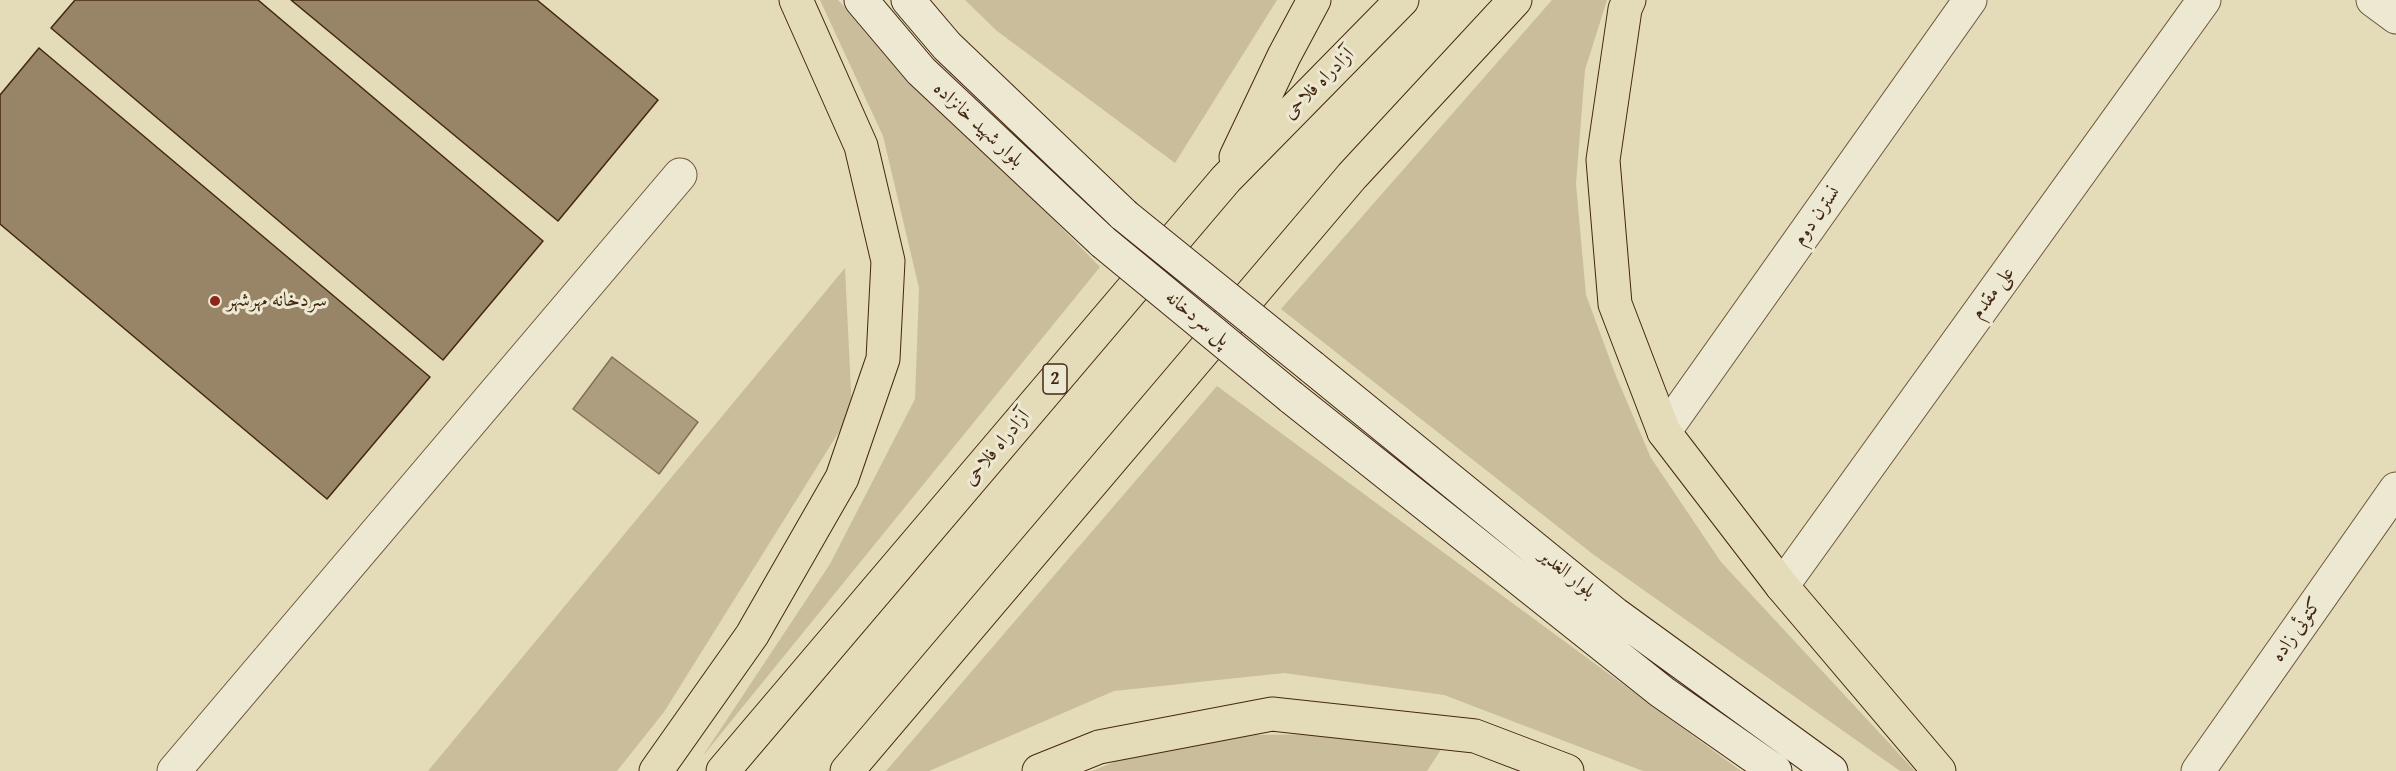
<!DOCTYPE html>
<meta charset="utf-8">
<style>
body{margin:0}
canvas{display:block;background:#e4dbb9}
</style>
<canvas width="2396" height="771"></canvas>
<script>
const c = document.querySelector('canvas').getContext('2d');
c.lineJoin = 'round';
function fillPath(path, color) {
  c.fillStyle = color;
  c.fill(path, 'evenodd');
}
function poly(rows) {
  const path = new Path2D();
  for (const r of rows) {
    path.moveTo(r[0], r[1]);
    for (let i = 2; i < r.length; i += 2) path.lineTo(r[i], r[i + 1]);
  }
  return path;
}
function trace(path, color, width, dash) {
  c.strokeStyle = color;
  c.lineWidth = width;
  c.lineCap = dash ? 'butt' : 'round';
  c.setLineDash(dash || []);
  c.stroke(path);
}
function drawText(font, color, halo, rows, align = 'center') {
  c.font = font + ' "Gentium Book Plus",Amiri,serif';
  c.lineWidth = 6;
  c.setLineDash([]);
  c.textBaseline = 'middle';
  c.strokeStyle = halo;
  c.fillStyle = color;
  for (const [text, x, y, turn = 0] of rows) {
    c.save();
    c.translate(x, y);
    c.rotate((+turn || 0) * Math.PI / 180);
    c.textAlign = isNaN(turn) ? turn : align;
    if (halo) c.strokeText(text, 0, 0);
    c.fillText(text, 0, 0);
    c.restore();
  }
}
fillPath(poly([
 [820,0,838,0,1100,267,702,757,830,564,915,399,919,288,883,136],
 [965,0,1277,0,1175,163,997,31],
 [1552,0,1607,0,1585,70,1576,184,1586,295,1616,376,1651,458,1721,562,1915,771,1900,771,1594,555,1281,309],
 [845,268,852,411,664,712,617,771,428,771],
 [1217,386,1741,771,1643,771,1444,695,1284,673,1114,691,929,771,886,771],
 [1342,734,1442,748,1427,771,1092,771,1119,760,1239,735]
]), '#c9bd9c');
const water = poly([
 [612,357,698,422,659,474,573,409,612,357]
]);
fillPath(water, '#ae9e80');
trace(water, '#846f54', 1.5);
const building = poly([
 [75,0,258,0,543,241,443,360,51,28,75,0],
 [291,0,537,0,658,100,558,221,291,0],
 [39,48,430,377,327,499,0,224,0,95,39,48]
]);
fillPath(building, '#988568');
trace(building, '#452811', 1.5);
const minor = poly([
 [2373,0,2396,17],
 [1664,432,1970,0],
 [1782,586,2204,0],
 [174,771,680,175],
 [2198,771,2396,489]
]);
const secondary = poly([
 [861,0,921,71,1103,242],
 [908,0,947,46,1124,215],
 [1312,367,1615,614,1831,771],
 [1291,397,1662,692,1775,771]
]);
const motorway = poly([
 [1629,0,1625,9,1603,160,1615,304,1664,432,1782,586,1939,771],
 [1236,157,1284,56,1314,0],
 [656,771,752,635,842,478,883,359,888,261,861,146,796,0],
 [723,771,1226,179,1402,0],
 [847,771,1352,176,1515,0],
 [1039,771,1099,747,1272,714,1475,736,1567,771]
]);
trace(minor, '#6d553b', 35);
trace(secondary, '#452811', 35);
trace(motorway, '#452811', 35);
trace(minor, '#ede8d2', 33);
trace(secondary, '#ede8d2', 33);
trace(motorway, '#e4dbb9', 33);
const secondaryBridge = poly([
 [1124,215,1312,367],
 [1103,242,1291,397]
]);
trace(secondaryBridge, '#452811', 35, []);
trace(secondaryBridge, '#ede8d2', 33);
for (const [x, y, r, color] of [
 [215,301,6,"#8f2418"]
]) {
  const dot = new Path2D();
  dot.arc(x, y, r, 0, 2 * Math.PI);
  c.fillStyle = color;
  c.fill(dot);
  trace(dot, '#ede8d2', 2);
}
for (const [x, y, w] of [
 [1055,379,24]
]) {
  const box = new Path2D();
  box.roundRect(x - w / 2, y - 15, w, 30, 4.5);
  c.fillStyle = '#ede8d2';
  c.fill(box);
  trace(box, '#452811', 1.5);
}
drawText('bold 18px', '#452811', null, [
 ["2",1055,379]
]);
drawText('20px', '#452811', '#ede8d2', [
 ["آزادراه فلاحی",1319,84,-45],
 ["بلوار شهید خانزاده",978,125,43],
 ["نسترن دوم",1817,216,-55],
 ["علی مقدم",1993,293,-54],
 ["پل سردخانه",1197,319,39],
 ["آزادراه فلاحی",997,448,-50],
 ["بلوار الغدیر",1567,574,39],
 ["کتوئی‌ زاده",2297,630,-55]
]);
drawText('20px', '#452811', '#ede8d2', [
 ["سردخانه مهرشهر",227,301]
], 'left');
</script>
